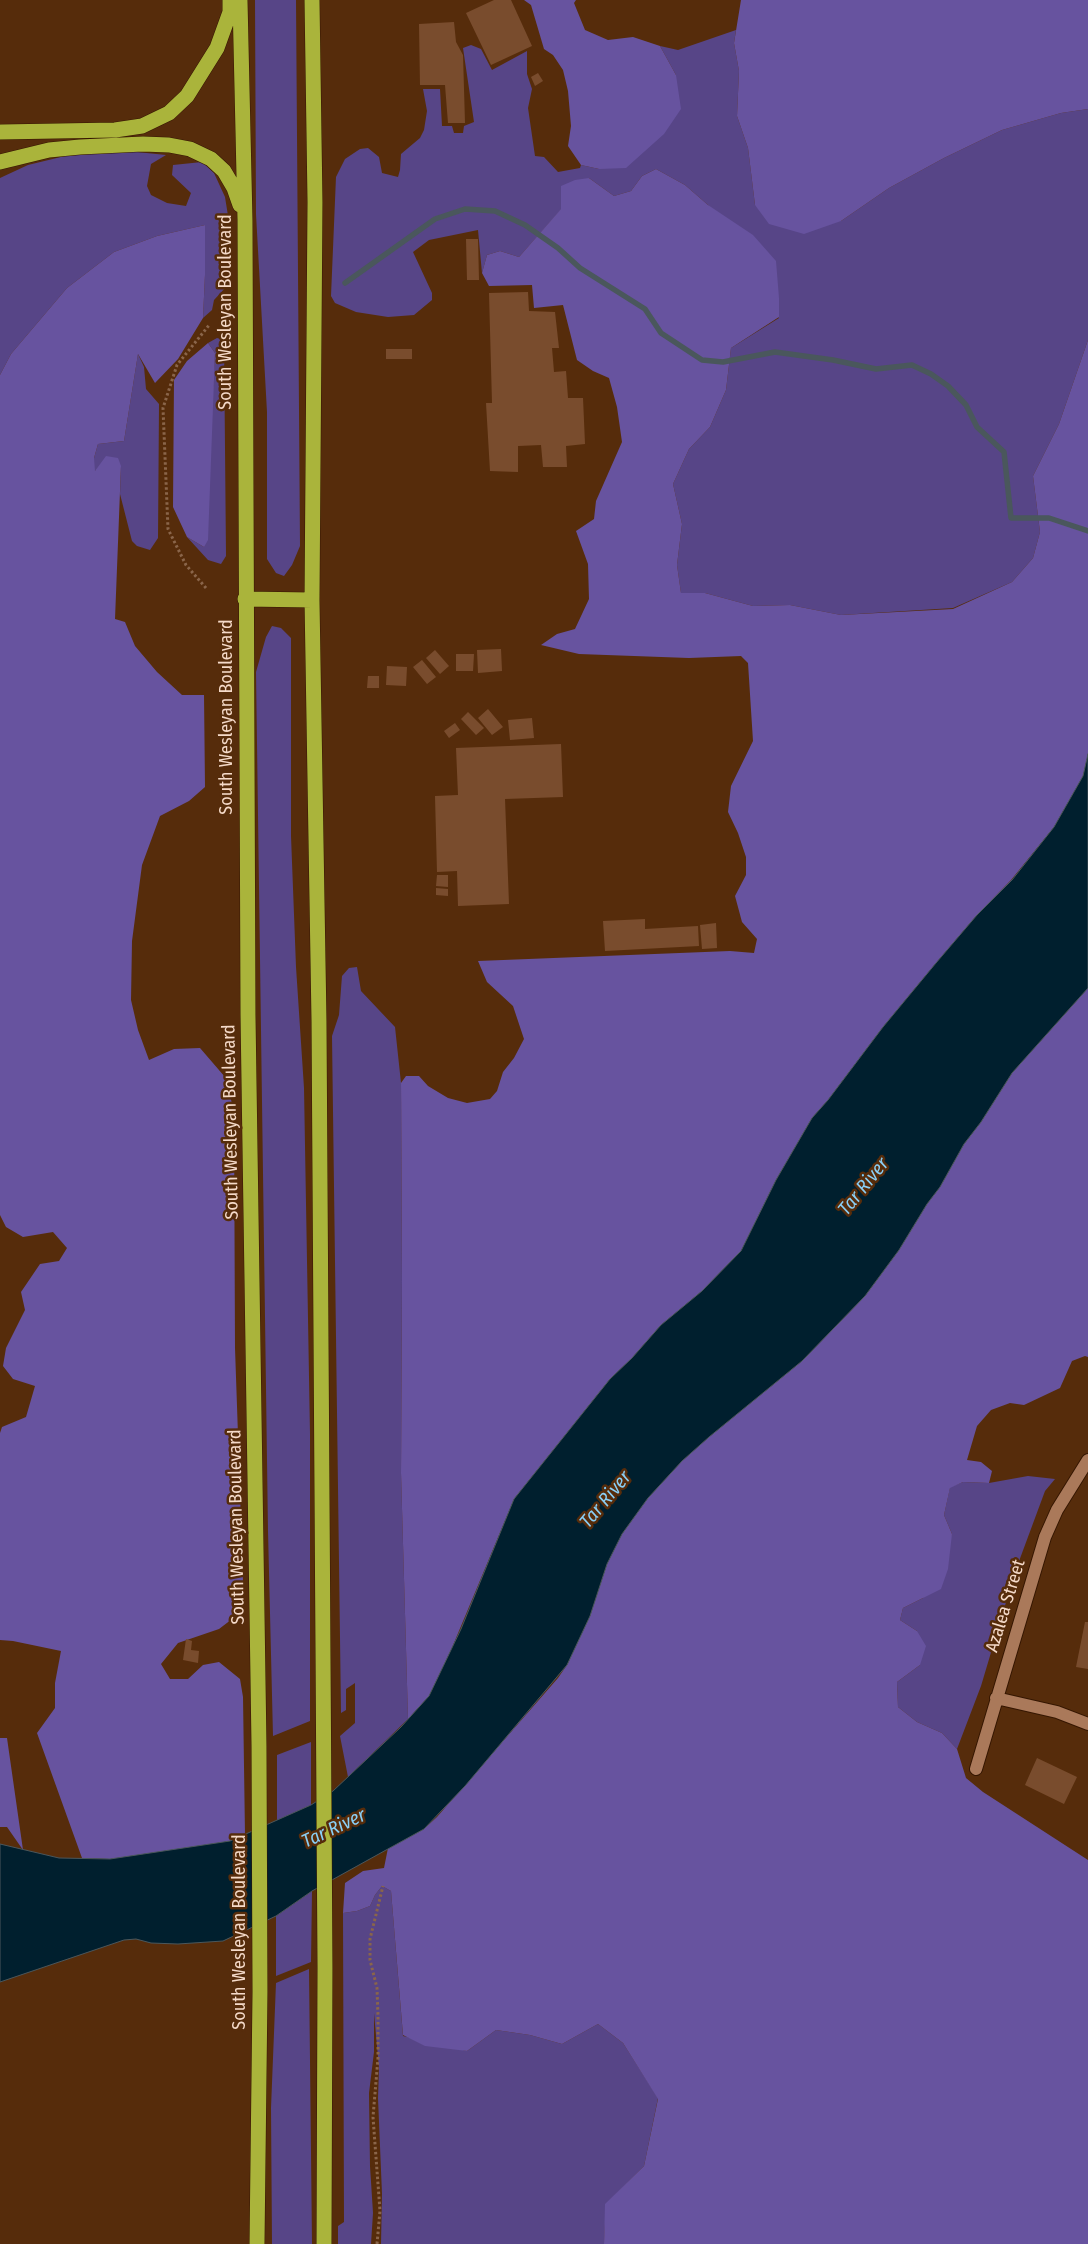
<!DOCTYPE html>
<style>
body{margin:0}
canvas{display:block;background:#562c0b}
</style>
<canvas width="1088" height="2244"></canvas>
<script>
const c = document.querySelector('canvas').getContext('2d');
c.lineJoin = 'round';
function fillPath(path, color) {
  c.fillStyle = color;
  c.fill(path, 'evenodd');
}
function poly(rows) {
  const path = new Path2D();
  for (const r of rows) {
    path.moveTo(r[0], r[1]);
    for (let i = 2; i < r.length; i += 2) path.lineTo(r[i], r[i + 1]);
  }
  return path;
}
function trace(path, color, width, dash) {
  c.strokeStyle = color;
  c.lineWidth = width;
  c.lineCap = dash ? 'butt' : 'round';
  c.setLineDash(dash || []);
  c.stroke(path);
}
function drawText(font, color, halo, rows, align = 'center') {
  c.font = font + ' "Fira Sans Condensed",sans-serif';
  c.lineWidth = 5;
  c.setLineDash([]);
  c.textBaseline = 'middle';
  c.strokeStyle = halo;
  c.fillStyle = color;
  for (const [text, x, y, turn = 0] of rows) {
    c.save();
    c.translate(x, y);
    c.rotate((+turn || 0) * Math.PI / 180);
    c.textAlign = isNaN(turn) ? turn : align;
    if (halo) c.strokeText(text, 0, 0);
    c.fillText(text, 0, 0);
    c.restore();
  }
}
fillPath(poly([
 [255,0,296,0,300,546,292,565,284,576,276,573,267,559,267,412,256,214],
 [736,30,734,43,739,71,737,116,748,148,755,205,841,221,889,188,944,158,1002,130,1061,113,1088,109,1088,340,1059,424,1033,476,1040,532,1033,558,1012,582,953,608,841,615,790,605,753,606,705,593,681,593,677,565,682,524,673,484,689,449,710,427,726,390,731,348,779,318,708,205,685,185,656,169,642,176,631,191,614,196,589,178,519,257,500,251,487,255,482,273,478,230,429,240,413,252,432,293,432,300,414,315,388,317,356,312,335,303,331,296,336,177,345,159,360,149,368,148,379,157,382,173,398,177,400,170,401,154,420,138,424,130,427,111,423,89,440,89,442,126,452,126,454,133,463,133,464,126,474,122,463,48,471,45,481,49,492,70,527,51,527,74,532,89,528,108,535,156,544,157,558,172,580,168,581,165,599,169,676,75,660,46,678,50],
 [127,151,166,155,151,164,147,186,151,195,167,203,186,206,191,193,172,175,173,165,202,162,214,173,225,197,229,222,226,287,214,300,212,310,203,318,205,275,205,225,157,236,114,252,67,288,11,354,0,375,0,178,28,165,65,156],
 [217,338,224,340,226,556,221,564,208,560,187,537,204,547,215,353,208,343],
 [138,354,144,367,146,389,159,404,158,538,150,550,137,546,132,541,120,494,121,467,94,471,94,458,98,444,124,441],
 [272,626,281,628,291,638,291,836,296,967,304,1088,310,1434,310,1721,273,1736,268,1531,256,672,266,637],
 [357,967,361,991,395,1027,401,1083,402,1281,401,1473,408,1719,348,1777,340,1736,355,1723,355,1683,346,1689,346,1710,341,1713,332,1036,339,1015,342,976,349,968],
 [1028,1476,1055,1479,1045,1491,1015,1572,981,1686,957,1749,942,1733,917,1722,898,1707,897,1682,920,1665,917,1631,900,1620,903,1608,923,1598,952,1534,944,1515,950,1487,963,1482,989,1483],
 [311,1742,311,1805,277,1821,277,1755],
 [382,1886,391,1891,403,2036,467,2051,496,2030,530,2035,562,2044,598,2024,623,2043,658,2098,644,2166,606,2204,604,2244,381,2244,382,2194,378,2098,379,2068,374,2013,374,2052,369,2093,370,2166,373,2213,371,2244,338,2244,338,2226,344,2222,343,1913,357,1911,370,1906,375,1895],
 [312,1891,311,1962,276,1976,276,1916],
 [309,1969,312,2244,272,2244,271,2108,276,1983]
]), '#574587');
fillPath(poly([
 [524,0,576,0,574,3,585,30,608,40,633,37,660,46,676,75,681,109,664,134,626,168,599,169,581,165,568,146,571,126,568,91,563,70,553,55,544,49,531,5],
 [741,0,1088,0,1088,109,1061,113,1002,130,944,158,889,188,841,221,804,234,769,224,755,205,748,148,737,116,739,71,734,43],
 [656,169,685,185,708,205,753,235,776,261,779,298,779,317,731,348,726,390,710,427,689,449,673,484,682,524,677,565,681,593,705,593,753,606,790,605,841,615,953,609,1012,582,1033,558,1040,532,1033,476,1059,424,1088,340,1088,754,1083,776,1054,827,1011,880,977,915,936,963,883,1027,828,1100,812,1118,776,1180,741,1251,702,1291,661,1325,632,1358,610,1379,514,1499,451,1650,429,1696,408,1719,401,1473,402,1281,401,1083,406,1076,419,1076,428,1086,448,1098,467,1103,490,1099,497,1091,503,1072,514,1058,524,1039,513,1006,487,982,478,961,730,951,754,953,757,939,742,922,735,896,746,875,746,857,738,833,728,812,731,786,753,741,748,663,741,656,689,658,579,654,541,645,557,634,575,629,589,599,588,564,576,531,594,519,596,501,622,442,617,407,609,378,593,371,577,360,563,305,534,308,532,285,489,286,482,273,487,255,500,251,519,257,561,209,561,186,575,180,589,178,614,196,631,191,642,176],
 [205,225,205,275,203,318,178,359,155,383,138,354,124,441,98,444,94,458,95,471,106,456,118,458,121,466,115,619,125,622,135,646,157,672,182,695,204,695,205,787,189,801,160,816,142,865,132,941,131,1000,138,1030,149,1060,174,1049,200,1048,225,1077,234,1111,235,1348,244,1610,219,1629,178,1643,161,1664,170,1679,188,1679,203,1665,219,1662,240,1679,243,1697,245,1835,230,1841,134,1857,110,1859,82,1858,37,1733,55,1708,55,1683,61,1651,13,1641,0,1640,0,1433,2,1427,26,1417,35,1386,13,1379,3,1366,6,1348,25,1310,21,1292,40,1264,59,1261,67,1248,53,1232,23,1237,6,1227,0,1215,0,375,11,354,67,288,114,252,157,236],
 [208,343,215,353,208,540,204,547,187,537,173,507,174,380,187,361],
 [1088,988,1088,1357,1085,1356,1072,1361,1060,1388,1024,1405,1010,1403,991,1410,977,1426,967,1460,981,1462,992,1471,989,1483,963,1482,950,1488,944,1515,952,1534,948,1569,941,1589,903,1608,900,1620,917,1631,926,1646,920,1665,897,1682,898,1707,917,1722,942,1733,957,1749,966,1778,983,1792,1088,1860,1088,2244,604,2244,605,2204,644,2166,658,2099,623,2043,598,2024,562,2044,530,2035,496,2030,467,2051,425,2046,403,2035,391,1891,382,1886,375,1895,370,1906,357,1911,343,1913,345,1883,363,1871,384,1868,388,1848,424,1829,437,1817,558,1678,567,1665,590,1616,607,1564,622,1534,648,1498,682,1461,709,1437,802,1361,865,1296,899,1250,927,1204,940,1187,964,1144,981,1122,1012,1073],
 [0,1738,7,1738,23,1850,7,1827,0,1827]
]), '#67539f');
const water = poly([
 [1088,754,1088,988,1012,1073,981,1122,964,1144,940,1187,927,1204,899,1250,865,1296,802,1361,709,1437,682,1461,648,1498,622,1534,607,1564,590,1616,567,1665,465,1786,424,1829,312,1891,276,1916,223,1941,178,1944,151,1943,136,1939,124,1940,0,1982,0,1844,59,1858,110,1859,230,1841,311,1805,333,1791,401,1727,429,1696,461,1629,514,1499,610,1379,632,1358,661,1325,702,1291,741,1251,776,1180,812,1118,828,1100,883,1027,936,963,977,915,1012,880,1054,827,1083,776,1088,754]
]);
fillPath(water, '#001f2e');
trace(water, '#4a575c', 1);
trace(poly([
 [345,283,435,219,465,209,495,211,525,225,558,248,580,268,645,309,661,333,702,360,723,362,775,352,833,360,876,369,912,365,931,374,948,386,966,405,977,427,1004,452,1011,518,1049,518,1088,531]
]), '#4a575c', 5.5);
fillPath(poly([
 [494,0,511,0,532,46,491,65,466,13],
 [454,22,456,42,463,55,465,123,448,123,445,85,420,85,419,24],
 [538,73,543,81,535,86,531,77],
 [466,239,478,239,479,280,467,280],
 [528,292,529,311,555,312,559,348,552,348,554,372,566,371,568,398,583,398,585,444,566,446,567,467,543,467,541,445,518,446,518,472,490,471,486,403,492,403,489,293],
 [386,349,412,349,412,359,386,359],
 [501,649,502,671,478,673,477,650],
 [435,650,449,666,440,674,426,658],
 [456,654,474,654,473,671,456,671],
 [422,660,436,677,427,684,413,667],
 [387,666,407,667,406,686,386,685],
 [368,676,379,676,379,688,367,688],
 [488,709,503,727,492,735,478,718],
 [468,712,484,728,476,735,461,719],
 [532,718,534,738,510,740,508,720],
 [455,723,460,730,449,738,444,731],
 [561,744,563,797,505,799,509,904,458,906,457,871,437,872,435,796,458,795,456,748],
 [437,875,448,875,448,887,436,886],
 [436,888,448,889,448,896,436,895],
 [645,919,645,929,698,926,699,946,605,951,603,921],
 [716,923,717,948,702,949,700,925],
 [1085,1622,1088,1622,1088,1669,1076,1667],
 [186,1639,192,1641,191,1650,199,1651,198,1663,183,1660],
 [1037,1758,1077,1777,1064,1804,1025,1785]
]), '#794c2d');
const minor = poly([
 [996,1698,1057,1712,1088,1724],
 [976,1769,1045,1537,1057,1510,1088,1460]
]);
const highway = poly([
 [240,0,245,220,248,1015,259,1746,260,1992,257,2244],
 [312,0,315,202,312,600,319,1021,325,1968,324,2244],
 [0,132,115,130,142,126,169,113,187,96,217,48,230,12,230,0],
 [0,162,49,150,80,147,143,144,169,145,190,149,211,159,224,171,234,188,240,205],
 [245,599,312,600]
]);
trace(minor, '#351600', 14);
trace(highway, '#351600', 16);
trace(poly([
 [206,588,186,565,168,529,163,408,177,365,210,324],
 [377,2244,380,2211,373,2117,378,2058,378,2016,377,1988,370,1960,370,1939,383,1886]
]), '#8a654a', 3, [2.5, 2.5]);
trace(minor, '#aa795a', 12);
trace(highway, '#aab43b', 15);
drawText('18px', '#f5dac9', '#562c0b', [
 ["South Wesleyan Boulevard",226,312,-90],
 ["South Wesleyan Boulevard",227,717,-90],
 ["South Wesleyan Boulevard",231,1122,-91],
 ["South Wesleyan Boulevard",237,1527,-91],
 ["Azalea Street",1006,1606,-73],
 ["South Wesleyan Boulevard",240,1932,-90]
]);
drawText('italic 19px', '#89cff6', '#562c0b', [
 ["Tar River",864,1187,-51],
 ["Tar River",606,1500,-50],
 ["Tar River",334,1829,-25]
]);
</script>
